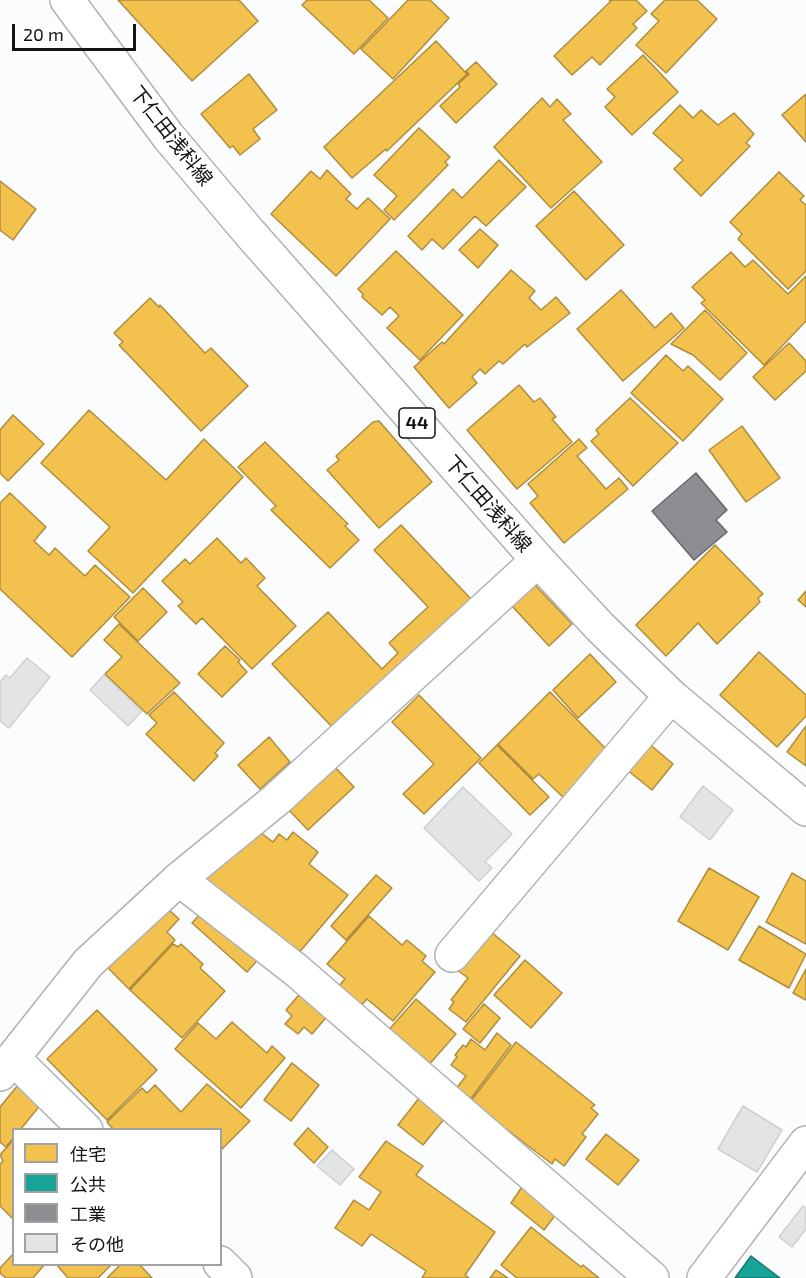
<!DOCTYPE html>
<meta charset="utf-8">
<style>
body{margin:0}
#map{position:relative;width:806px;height:1278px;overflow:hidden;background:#fbfcfd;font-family:"Exo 2","Noto Sans JP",sans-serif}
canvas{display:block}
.legend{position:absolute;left:12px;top:1128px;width:210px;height:138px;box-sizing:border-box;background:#fff;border:2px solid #a1a1a1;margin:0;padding:8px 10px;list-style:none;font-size:18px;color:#131314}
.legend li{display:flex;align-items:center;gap:12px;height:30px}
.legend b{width:30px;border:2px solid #a1a1a1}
.scale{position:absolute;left:12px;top:24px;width:124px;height:27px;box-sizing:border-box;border:3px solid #131314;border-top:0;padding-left:8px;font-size:18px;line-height:21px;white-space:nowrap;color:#131314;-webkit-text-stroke:4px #fff;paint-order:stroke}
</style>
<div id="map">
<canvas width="806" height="1278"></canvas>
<ul class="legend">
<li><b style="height:16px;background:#f2c14e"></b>住宅</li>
<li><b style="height:16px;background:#17a398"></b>公共</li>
<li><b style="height:16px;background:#8d8d92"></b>工業</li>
<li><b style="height:16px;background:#e3e4e5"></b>その他</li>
</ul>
<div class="scale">20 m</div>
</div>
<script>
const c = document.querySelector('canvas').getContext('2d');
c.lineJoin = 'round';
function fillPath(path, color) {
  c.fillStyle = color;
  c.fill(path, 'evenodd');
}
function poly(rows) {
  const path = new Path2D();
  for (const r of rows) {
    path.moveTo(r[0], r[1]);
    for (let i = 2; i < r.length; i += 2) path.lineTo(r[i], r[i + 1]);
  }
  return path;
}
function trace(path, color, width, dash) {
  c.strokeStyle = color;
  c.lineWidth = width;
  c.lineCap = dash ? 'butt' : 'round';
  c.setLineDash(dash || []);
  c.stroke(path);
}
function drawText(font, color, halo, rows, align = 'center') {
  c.font = font + ' "Exo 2","Noto Sans JP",sans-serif';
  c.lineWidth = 6;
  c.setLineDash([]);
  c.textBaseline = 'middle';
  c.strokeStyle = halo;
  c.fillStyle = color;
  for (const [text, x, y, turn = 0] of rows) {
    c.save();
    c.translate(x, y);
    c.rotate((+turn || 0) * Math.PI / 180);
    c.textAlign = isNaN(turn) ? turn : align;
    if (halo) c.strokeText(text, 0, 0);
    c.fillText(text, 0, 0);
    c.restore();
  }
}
const homes = poly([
 [118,0,239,0,258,21,192,81,118,0],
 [307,0,369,0,388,18,354,54,302,5,307,0],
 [408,0,430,0,449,18,393,79,361,49,408,0],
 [609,0,636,0,647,11,633,24,637,28,600,65,592,57,572,75,554,56,611,1,609,0],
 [665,0,697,0,717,19,666,73,636,45,659,21,651,14,665,0],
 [436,41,467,74,387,151,386,149,352,178,324,147,436,41],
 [643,55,678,92,632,135,605,107,615,97,607,89,643,55],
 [476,62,497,84,456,123,440,106,460,87,458,84,469,74,466,71,476,62],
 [249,74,277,110,253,129,260,139,240,155,233,146,230,148,201,114,249,74],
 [806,94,806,142,782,115,806,94],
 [542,98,550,107,557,99,571,114,563,120,602,162,551,208,494,147,542,98],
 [680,105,693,118,701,110,718,125,734,113,754,134,746,143,750,146,701,196,674,169,683,160,653,133,680,105],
 [419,128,450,157,445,162,448,165,394,220,384,210,397,196,374,175,419,128],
 [499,160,526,187,486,226,475,216,443,249,432,239,422,250,408,236,453,189,462,198,499,160],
 [327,170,351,194,346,199,357,209,368,198,390,219,336,276,271,214,311,171,320,179,327,170],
 [779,172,804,196,800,200,806,205,806,271,788,289,738,239,742,234,730,222,779,172],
 [0,181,36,209,13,240,0,230,0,181],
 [574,191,624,245,586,280,536,226,574,191],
 [480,229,498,245,478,268,459,250,480,229],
 [396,251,463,315,420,360,387,328,399,316,390,307,382,315,362,297,363,294,358,289,396,251],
 [731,252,745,267,753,260,788,294,806,276,806,321,764,365,701,303,705,300,692,287,731,252],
 [511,270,535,291,529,298,541,310,556,297,570,313,527,347,525,344,503,364,499,361,485,374,480,369,472,377,477,383,449,408,414,367,442,342,444,344,511,270],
 [621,290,655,328,671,313,684,328,623,381,577,329,621,290],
 [150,298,159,307,160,305,205,353,211,348,248,386,201,431,119,345,123,342,114,333,150,298],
 [705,310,747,353,720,380,693,355,671,344,705,310],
 [789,343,806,361,806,371,775,400,753,377,789,343],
 [666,355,683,371,688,366,723,399,683,441,631,393,666,355],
 [519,385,534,402,540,398,556,417,552,419,572,442,517,489,467,430,519,385],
 [630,398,678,443,633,486,591,441,599,434,596,430,630,398],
 [89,410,166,480,204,439,243,477,133,593,88,551,110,527,41,463,89,410],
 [13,415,44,444,8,481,0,473,0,430,13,415],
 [379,421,432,482,379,528,327,470,339,460,336,456,373,422,379,421],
 [742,426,780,478,746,502,709,450,742,426],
 [579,439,587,448,577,456,606,489,619,478,628,489,564,543,530,503,538,496,528,484,579,439],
 [265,442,348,524,345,526,359,540,330,568,271,510,276,506,238,467,265,442],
 [10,493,46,527,34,541,49,555,55,548,85,576,95,565,130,597,72,657,0,589,0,503,10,493],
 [401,525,471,599,334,729,272,664,328,612,382,669,398,653,389,643,428,607,374,550,401,525],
 [217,538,241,563,246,558,265,578,257,586,296,626,252,669,202,618,196,624,178,606,183,602,162,581,185,559,190,564,217,538],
 [715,545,763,594,758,598,760,602,717,644,698,623,666,656,636,625,715,545],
 [535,585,572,624,549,646,512,606,535,585],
 [143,588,167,612,138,641,114,617,143,588],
 [806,591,806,607,798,600,806,591],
 [119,624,180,683,147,714,105,674,122,657,104,640,119,624],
 [225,646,240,660,238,662,247,672,222,697,198,674,225,646],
 [759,652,806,695,806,716,777,747,720,695,759,652],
 [590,654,616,682,578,718,553,690,590,654],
 [174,692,224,743,215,753,218,756,194,781,146,734,157,723,149,715,174,692],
 [550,692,608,751,570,804,539,774,533,779,498,744,550,692],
 [419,695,481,758,424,814,403,794,434,764,392,722,419,695],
 [806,726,806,766,787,752,806,726],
 [269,737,290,762,260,789,238,765,269,737],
 [647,742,673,764,652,790,626,769,647,742],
 [497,745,549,797,530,815,479,763,497,745],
 [331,763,354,787,308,830,286,807,331,763],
 [256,829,273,842,279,834,287,840,293,832,318,852,309,864,348,895,297,955,204,881,221,859,256,829],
 [709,868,759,897,728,950,678,921,709,868],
 [792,873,806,881,806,944,766,922,792,873],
 [376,875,392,888,346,940,331,926,376,875],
 [166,907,179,919,167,932,175,940,129,989,108,968,166,907],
 [205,909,262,955,247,972,192,923,205,909],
 [369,916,402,945,407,940,426,956,422,961,435,972,393,1021,367,999,359,1008,337,988,345,979,327,964,369,916],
 [484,926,520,956,466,1022,449,1009,454,1002,451,1000,468,978,457,970,484,926],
 [759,926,806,954,789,988,739,960,759,926],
 [173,944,178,947,181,944,203,964,200,968,225,991,182,1038,130,990,173,944],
 [525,960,562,993,531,1028,494,995,525,960],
 [806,969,806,1000,793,993,806,969],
 [303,990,330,1013,312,1034,304,1027,298,1034,285,1024,292,1016,286,1010,303,990],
 [416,999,456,1034,426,1068,386,1033,416,999],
 [484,1004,500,1018,480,1043,463,1029,484,1004],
 [97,1010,157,1070,107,1120,47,1059,97,1010],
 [232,1022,267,1053,272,1046,285,1058,241,1108,175,1049,198,1023,216,1039,232,1022],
 [497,1033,511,1045,469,1101,455,1090,466,1076,451,1065,457,1057,455,1055,463,1045,466,1047,471,1039,485,1050,497,1033],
 [516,1042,595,1105,591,1108,598,1114,582,1134,586,1137,564,1166,555,1159,552,1164,506,1129,501,1135,489,1125,493,1118,471,1101,516,1042],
 [292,1063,319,1085,291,1121,264,1100,292,1063],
 [23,1079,46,1098,20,1130,14,1130,14,1137,6,1147,0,1142,0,1107,23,1079],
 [207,1084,250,1121,220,1151,220,1130,114,1130,107,1122,142,1088,147,1093,155,1085,181,1112,207,1084],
 [423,1093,449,1113,423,1145,398,1125,423,1093],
 [308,1128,328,1147,314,1163,294,1144,308,1128],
 [606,1134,639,1160,618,1185,586,1159,606,1134],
 [14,1139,14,1220,0,1206,0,1164,3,1161,0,1155,14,1139],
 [386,1141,423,1166,416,1175,495,1232,465,1275,469,1278,422,1278,426,1271,371,1234,362,1246,335,1228,354,1200,369,1210,381,1192,359,1177,386,1141],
 [526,1181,562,1206,544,1230,511,1203,526,1181],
 [531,1227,581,1267,583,1265,599,1278,517,1278,501,1265,531,1227],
 [14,1253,14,1264,45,1264,33,1278,6,1278,0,1273,0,1268,14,1253],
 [56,1264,112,1264,98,1278,68,1278,56,1264],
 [121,1264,139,1264,152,1278,107,1278,121,1264],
 [496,1270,508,1278,490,1278,496,1270]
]);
fillPath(homes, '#f2c14e');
trace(homes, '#af8d3d', 1.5);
const public = poly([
 [751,1256,780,1278,735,1278,751,1256]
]);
fillPath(public, '#17a398');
trace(public, '#167870', 1.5);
const industry = poly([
 [696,473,727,510,716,520,727,532,694,560,652,511,696,473]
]);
fillPath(industry, '#8d8d92');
trace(industry, '#68686c', 1.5);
const building = poly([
 [27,658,50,677,9,728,0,721,0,682,6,675,10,678,27,658],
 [104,675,142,711,128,726,90,690,104,675],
 [703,786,733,810,710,840,680,817,703,786],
 [463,787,512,834,485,862,492,868,479,881,424,828,463,787],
 [743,1106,782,1130,757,1172,718,1149,743,1106],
 [332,1150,354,1169,340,1185,317,1166,332,1150],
 [803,1206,806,1208,806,1229,792,1247,779,1237,803,1206]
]);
fillPath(building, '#e3e4e5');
trace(building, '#cecfd0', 1.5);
const minor = poly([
 [179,879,296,970,652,1278],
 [452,955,671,696],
 [13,1058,86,1130],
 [0,1074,88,963,179,879,277,799,538,560],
 [220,1263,235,1278],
 [704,1278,806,1143]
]);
const major = poly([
 [67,0,168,136,248,231,538,560,600,627,671,696,806,809]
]);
trace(minor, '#b0b1b2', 36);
trace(major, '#b0b1b2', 36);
trace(minor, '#feffff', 33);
trace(major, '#feffff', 33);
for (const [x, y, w] of [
 [417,423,36]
]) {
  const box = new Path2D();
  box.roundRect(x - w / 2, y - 15, w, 30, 4.5);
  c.fillStyle = '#fff';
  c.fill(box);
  trace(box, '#131314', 1.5);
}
drawText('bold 18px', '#131314', null, [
 ["44",417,423]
]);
drawText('20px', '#131314', '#fff', [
 ["下仁田浅科線",171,136,52],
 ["下仁田浅科線",488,504,49]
]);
</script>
